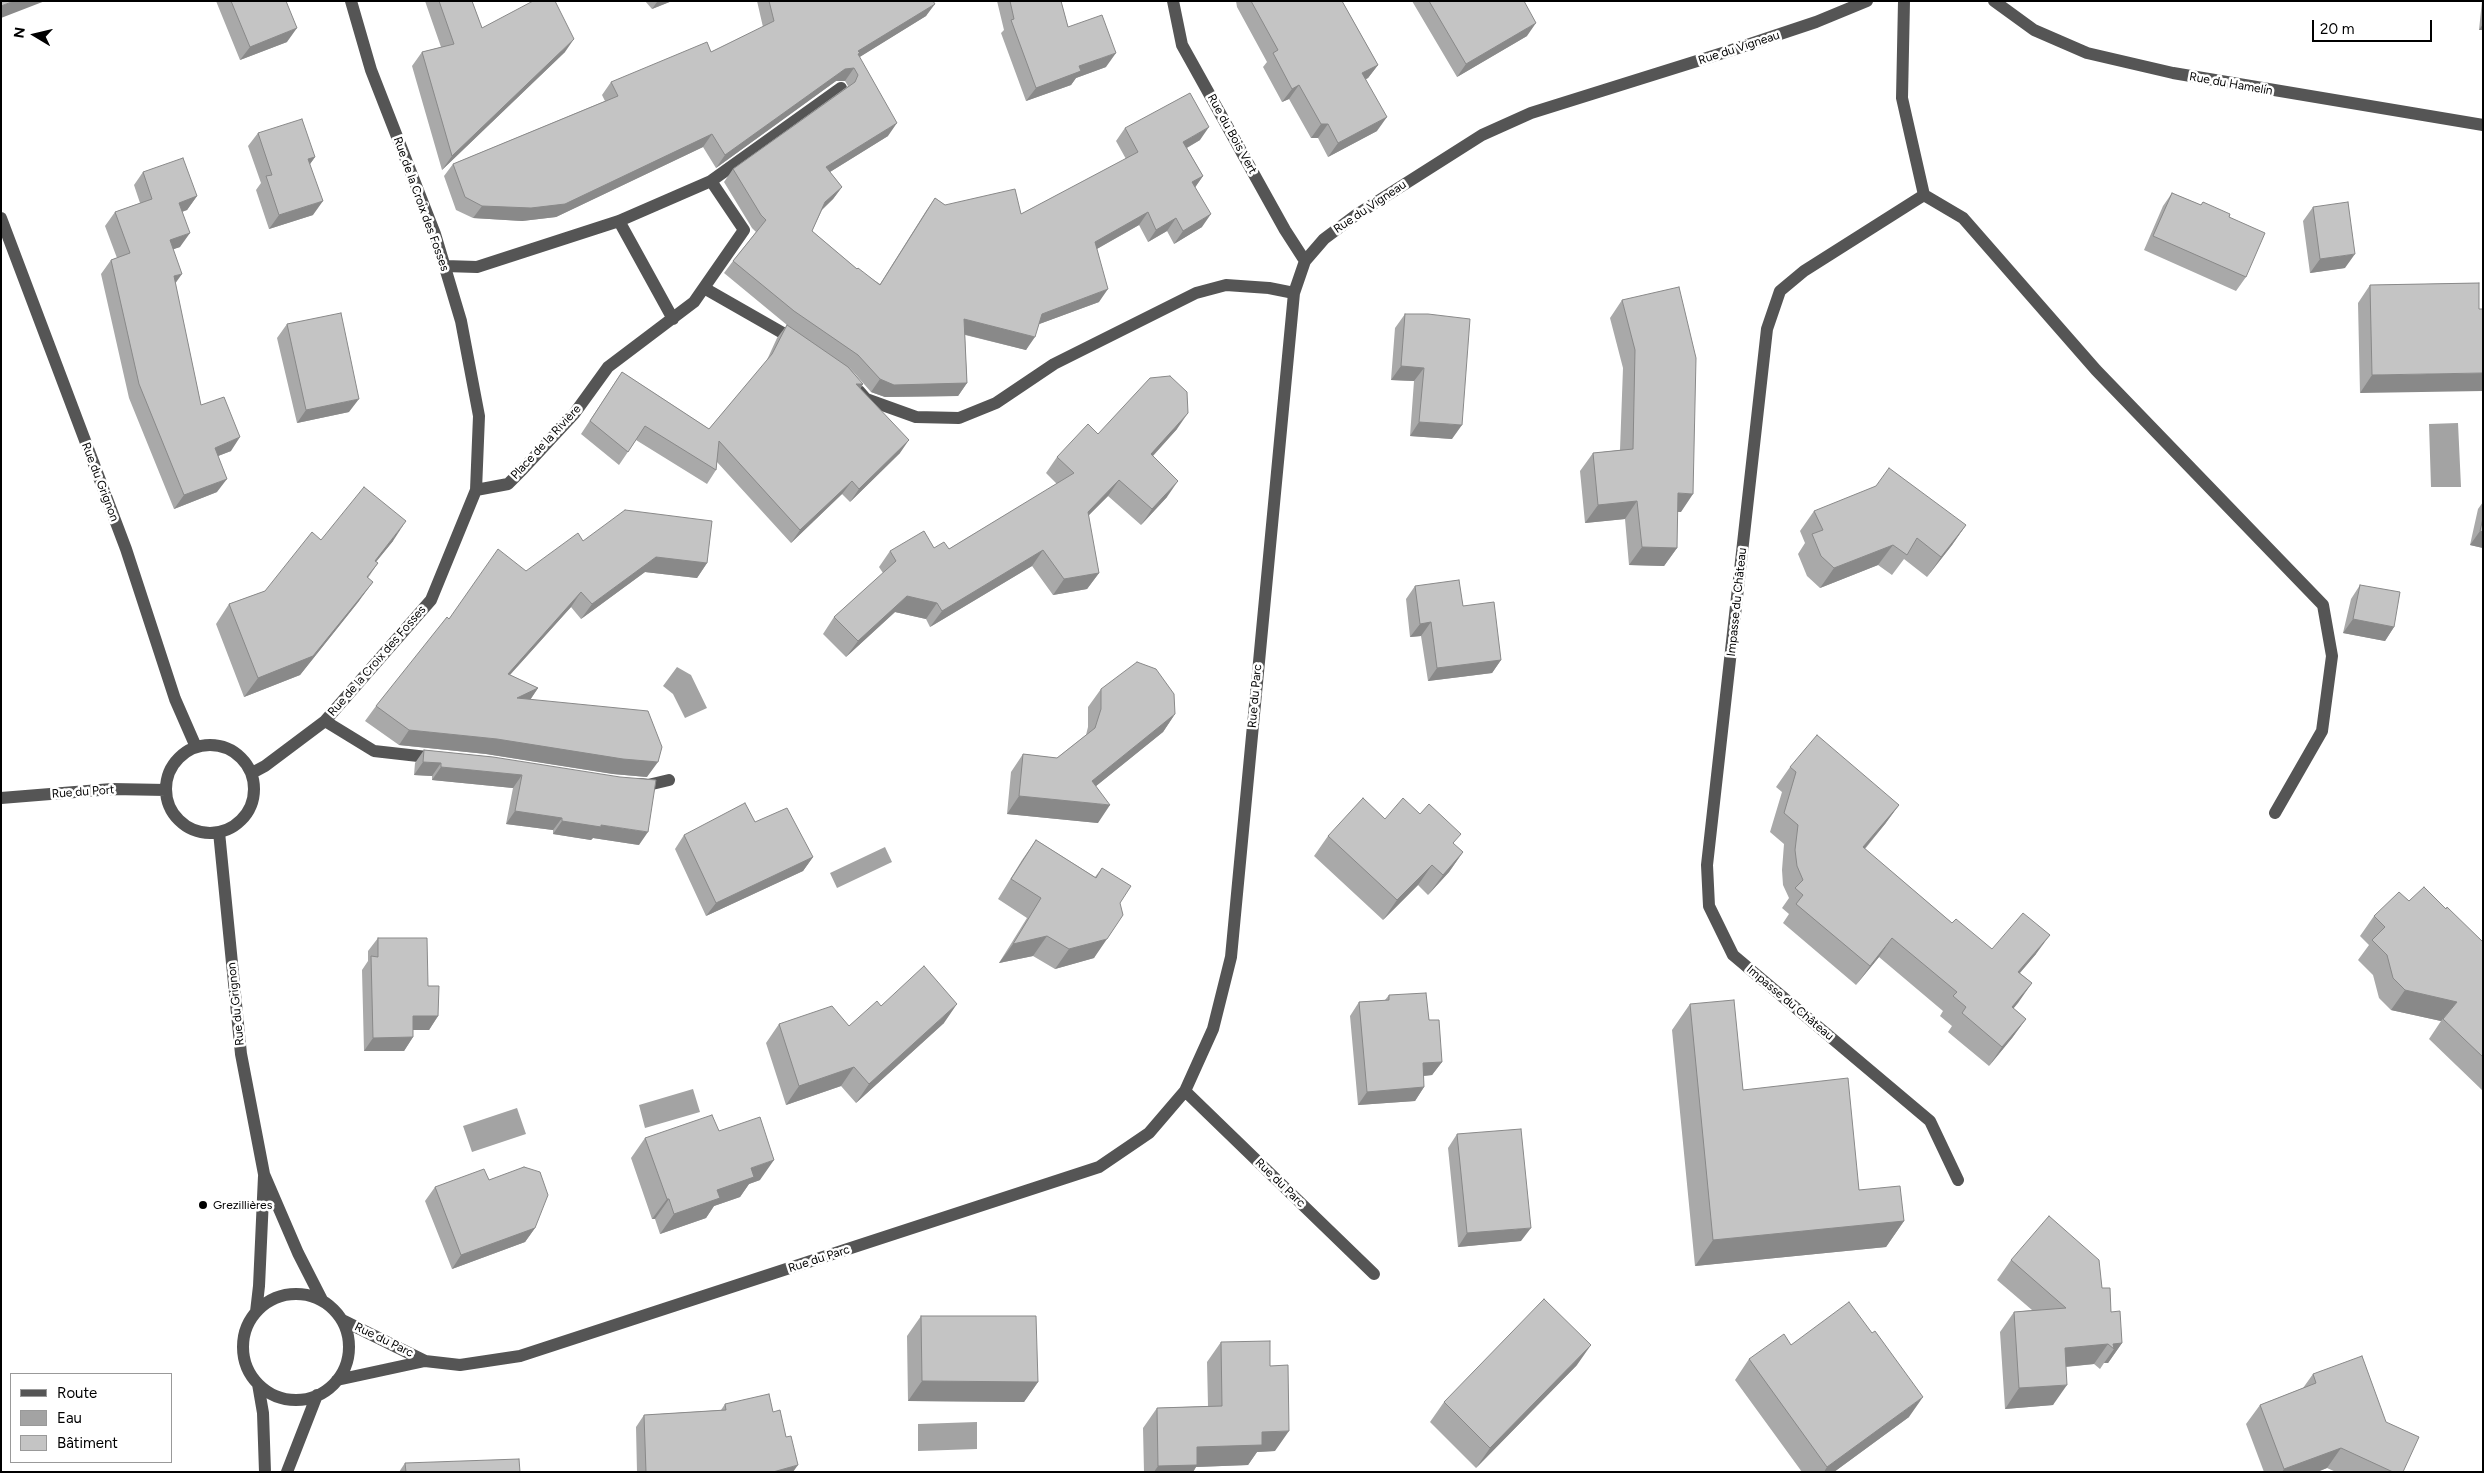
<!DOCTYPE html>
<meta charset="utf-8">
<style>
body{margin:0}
#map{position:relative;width:2484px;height:1473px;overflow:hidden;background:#fff;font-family:Figtree,sans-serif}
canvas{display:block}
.frame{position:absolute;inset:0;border:2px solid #000;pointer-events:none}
.legend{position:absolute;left:10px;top:1373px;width:162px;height:90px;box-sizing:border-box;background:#fff;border:1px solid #999;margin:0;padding:6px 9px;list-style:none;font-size:15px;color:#000}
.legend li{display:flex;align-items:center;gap:10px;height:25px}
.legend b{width:25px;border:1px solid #999}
.north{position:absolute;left:10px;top:10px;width:50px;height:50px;-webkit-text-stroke:4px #fff;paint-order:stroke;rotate:279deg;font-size:14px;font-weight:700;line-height:20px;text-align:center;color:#000}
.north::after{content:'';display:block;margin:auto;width:18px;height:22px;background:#000;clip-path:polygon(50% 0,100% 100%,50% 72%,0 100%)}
.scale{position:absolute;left:2312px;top:20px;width:120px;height:22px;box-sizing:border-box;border:2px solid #000;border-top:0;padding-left:6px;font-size:15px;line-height:18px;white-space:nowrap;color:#000;-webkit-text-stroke:4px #fff;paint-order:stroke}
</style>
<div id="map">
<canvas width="2484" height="1473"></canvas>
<div class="frame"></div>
<ul class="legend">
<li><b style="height:6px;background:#555"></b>Route</li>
<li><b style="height:14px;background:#a3a3a3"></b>Eau</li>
<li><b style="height:14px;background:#c4c4c4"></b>Bâtiment</li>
</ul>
<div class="north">N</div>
<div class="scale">20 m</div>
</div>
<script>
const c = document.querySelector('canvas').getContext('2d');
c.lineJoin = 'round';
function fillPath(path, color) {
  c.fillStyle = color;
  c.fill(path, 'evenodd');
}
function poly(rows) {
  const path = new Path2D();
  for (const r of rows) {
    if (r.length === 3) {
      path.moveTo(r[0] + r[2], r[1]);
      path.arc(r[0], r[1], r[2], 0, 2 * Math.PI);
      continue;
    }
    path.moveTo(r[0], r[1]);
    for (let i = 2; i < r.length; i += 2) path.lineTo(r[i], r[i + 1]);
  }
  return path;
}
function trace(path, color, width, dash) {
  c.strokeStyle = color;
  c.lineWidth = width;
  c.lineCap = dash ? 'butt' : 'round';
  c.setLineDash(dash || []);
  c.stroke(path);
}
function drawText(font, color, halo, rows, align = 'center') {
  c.font = font + ' Figtree,sans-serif';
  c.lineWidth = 5;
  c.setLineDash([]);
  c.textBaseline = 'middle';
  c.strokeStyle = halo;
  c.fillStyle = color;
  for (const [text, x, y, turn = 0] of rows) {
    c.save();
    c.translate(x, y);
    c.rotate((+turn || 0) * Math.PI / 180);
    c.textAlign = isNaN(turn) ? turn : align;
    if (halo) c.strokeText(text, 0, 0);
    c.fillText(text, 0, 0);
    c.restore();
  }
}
fillPath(poly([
 [2458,423,2461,487,2431,487,2429,424],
 [677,667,691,675,707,708,685,718,673,694,663,686],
 [885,847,892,862,837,888,830,873],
 [693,1089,700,1112,645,1128,639,1105],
 [517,1108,526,1134,472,1152,463,1126],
 [977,1422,977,1449,918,1451,918,1424]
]), '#a3a3a3');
trace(poly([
 [1173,1,1182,45,1285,230,1305,261],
 [1904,1,1902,98,1924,195,1804,271,1780,291,1767,329,1707,865,1709,906,1733,955,1930,1121,1958,1180],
 [1994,1,2034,30,2087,53,2173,73,2483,125],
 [711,181,841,88],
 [1924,195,1963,218,2096,370,2323,605,2332,656,2322,731,2275,813],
 [1,218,126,549,175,699,196,747],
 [619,221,673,319],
 [445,266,477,267,619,221,711,181,744,230,694,302,608,367,574,414,523,469,508,484,476,490],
 [704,288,795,340],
 [859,391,866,399,916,417,959,418,996,403,1054,364,1196,293,1226,285,1269,288,1294,293,1305,261,1324,239,1356,215,1482,135,1531,113,1729,51,1816,22,1867,1],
 [325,721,374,751,436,758],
 [210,789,44],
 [252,773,265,766,325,721,431,600,476,490,479,416,461,321,435,234,371,70,351,1],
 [640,784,648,785,669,780],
 [1,798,112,789,166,790],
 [219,832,241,1054,264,1174,298,1253,322,1300],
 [1185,1091,1374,1274],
 [296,1347,53],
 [256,1312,259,1286,264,1176],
 [342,1320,425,1361,460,1365,520,1356,1099,1167,1149,1133,1185,1091,1213,1029,1231,957,1294,293],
 [337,1380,425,1361],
 [258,1384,263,1413,265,1472],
 [287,1472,317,1395]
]), '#555', 12);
fillPath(poly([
 [216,1,286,1,287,42,240,60],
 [425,1,472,1,482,28,565,52,442,170,412,66,422,52,441,47],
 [645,1,672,1,652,9],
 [757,1,933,1,926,16,859,57,888,136,830,172,842,187,833,199,822,210,812,231,857,269,880,284,926,211,935,198,945,205,1021,214,1126,159,1116,141,1125,128,1200,140,1187,148,1203,176,1195,187,1202,227,1174,244,1167,231,1148,242,1139,225,1097,249,1099,302,1039,324,1026,350,965,335,967,383,958,396,885,397,871,392,849,367,863,384,860,389,900,453,850,502,842,494,791,543,717,462,716,470,707,484,636,440,619,465,581,434,622,372,709,429,766,362,777,338,787,325,724,273,733,261,756,232,752,228,724,182,733,169,848,86,845,81,836,81,716,168,703,147,556,217,522,221,473,218,456,210,444,176,453,164,605,101,602,95,611,82,711,52,763,27],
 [997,1,1061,1,1068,27,1106,67,1076,78,1071,85,1026,101,1001,33,1004,30],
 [1236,1,1342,1,1378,65,1368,78,1366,79,1377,131,1328,157,1318,138,1311,138,1289,99,1282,102,1263,67,1267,62,1237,7],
 [1412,1,1524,1,1527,36,1457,77],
 [2482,1,2483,1,2483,30,2479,30],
 [258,133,315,157,310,164,313,215,269,229,256,190,261,183,248,146],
 [143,172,197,196,187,210,182,212,180,247,173,249,175,283,201,405,231,451,218,456,217,492,174,509,129,398,101,274,111,260,117,258,105,226,115,212,140,203,134,185],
 [2172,193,2201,205,2203,202,2229,217,2246,277,2236,291,2144,250,2163,206],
 [2313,207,2345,268,2310,273,2303,221],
 [2479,283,2360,393,2358,303,2370,285],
 [1622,300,1681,512,1677,512,1677,548,1664,566,1629,565,1625,519,1585,523,1580,471,1593,453,1620,450,1623,368,1610,318],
 [1405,314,1452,439,1410,436,1414,381,1391,380,1395,328],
 [287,324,349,412,297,423,277,338],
 [1177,429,1153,456,1167,497,1141,525,1108,496,1088,516,1099,573,1087,589,1053,595,1032,566,930,627,926,619,895,612,846,657,823,634,834,617,883,573,879,567,890,551,934,548,949,549,1057,484,1046,473,1057,457,1098,434],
 [2483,502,2483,548,2470,545,2478,509],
 [1814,511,1966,525,1952,545,1927,577,1904,559,1892,575,1878,565,1820,588,1807,576,1798,554,1805,543,1800,531],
 [321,540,393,541,376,562,378,563,368,578,359,601,300,675,244,697,216,624,229,604,265,591],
 [583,541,707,563,697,578,645,572,581,619,571,607,510,675,538,688,530,700,647,777,613,774,486,754,399,745,365,721,376,706,449,619,526,571],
 [2360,585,2394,627,2385,641,2343,633,2351,599],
 [1415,586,1463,606,1501,660,1492,673,1428,681,1421,636,1410,637,1406,599],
 [1101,689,1175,714,1163,732,1096,786,1098,823,1007,814,1011,772,1023,754,1057,758,1086,735,1088,727,1088,707],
 [424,750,493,757,639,845,593,838,591,840,553,834,553,830,506,824,513,788,432,780,432,776,414,775,415,763],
 [1790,767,1899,805,1885,824,1865,849,1952,923,1992,949,2036,954,2020,973,2032,983,2013,1008,2026,1019,2012,1038,1989,1066,1948,1032,1952,1026,1940,1016,1943,1011,1879,957,1856,985,1783,923,1789,914,1782,908,1789,898,1783,885,1782,870,1784,844,1770,832,1782,792,1776,787],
 [1420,814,1463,852,1449,872,1428,895,1418,885,1383,920,1314,856,1328,836,1385,819],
 [755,822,813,857,803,871,706,916,675,849,684,835],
 [1036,840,1095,877,1102,868,1120,903,1094,958,1055,969,1033,956,999,963,1027,918,998,899,1022,860],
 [2409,901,2446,909,2483,942,2483,1091,2429,1039,2441,1021,2391,1010,2379,998,2373,975,2358,960,2369,945,2360,936,2374,916],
 [378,938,428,986,438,1016,429,1030,413,1030,413,1037,404,1051,364,1051,362,970,368,961,368,951],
 [1389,995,1429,1020,1442,1062,1432,1075,1423,1076,1424,1087,1415,1101,1358,1105,1350,1016,1359,1002,1385,1000],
 [1690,1004,1743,1090,1859,1190,1904,1221,1886,1247,1695,1266,1672,1030],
 [881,1006,944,1023,856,1103,841,1086,786,1105,766,1043,779,1024,849,1026],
 [719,1131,760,1180,749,1184,740,1197,714,1206,706,1218,660,1234,655,1219,652,1219,631,1158,645,1138],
 [1457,1134,1521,1241,1458,1247,1448,1148],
 [489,1180,535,1228,525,1242,452,1269,425,1201,435,1187],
 [2011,1260,2102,1288,2111,1312,2122,1343,2108,1363,2104,1363,2100,1369,2094,1364,2066,1367,2053,1405,2005,1409,2000,1332,2014,1312,2032,1310,1997,1280],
 [921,1316,1038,1382,1024,1402,908,1401,907,1336],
 [1221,1342,1270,1366,1275,1451,1257,1452,1248,1465,1196,1467,1193,1472,1144,1472,1143,1428,1157,1408,1208,1406,1207,1362],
 [1791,1345,1909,1417,1834,1472,1802,1472,1735,1380,1749,1359],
 [1577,1365,1476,1468,1430,1422,1444,1402],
 [2313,1374,2403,1472,2336,1472,2327,1468,2317,1472,2264,1472,2246,1424,2260,1405,2303,1388],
 [725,1404,773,1412,793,1472,637,1472,636,1427,644,1415,721,1410],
 [405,1463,520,1472,399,1472]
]), '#a9a9a9');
fillPath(poly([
 [14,1,45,1,1,18,1,6],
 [659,1,672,1,652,9,657,2],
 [935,4,926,16,855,60,858,51],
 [1536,23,1527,36,1457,77,1466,64],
 [2483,24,2483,30,2479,30],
 [297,28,287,42,240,60,250,47],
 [574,39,565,52,442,170,452,156],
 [1116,53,1106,67,1076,78,1071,85,1026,101,1036,88,1079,66],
 [1378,65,1368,78,1353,86,1362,73],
 [854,68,845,81,836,81,716,168,725,155,845,69],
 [1299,85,1289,99,1282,102,1292,89],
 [1387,117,1377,131,1328,157,1338,143],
 [897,123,888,136,817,180,826,167],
 [1321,124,1328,124,1318,138,1311,138],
 [1209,127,1200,140,1174,155,1183,142],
 [712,134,703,147,556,217,522,221,473,218,482,206],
 [315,157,305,171,308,159],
 [1203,176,1194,189,1192,182],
 [842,187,833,199,816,215,825,202],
 [197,196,187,210,169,216,179,203],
 [323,201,313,215,269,229,279,215],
 [1148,212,1139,225,1086,255,1095,242],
 [1211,214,1202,227,1174,244,1183,231],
 [1176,218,1167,231,1148,242,1156,230],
 [190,233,180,247,160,254,170,240],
 [2355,254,2345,268,2310,273,2320,259],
 [182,274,172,288,174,276],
 [1108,289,1099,302,1034,326,1042,314],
 [964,319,1035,337,1026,350,955,332],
 [1401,366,1424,368,1414,381,1391,380],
 [2483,373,2483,391,2360,393,2372,375],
 [880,379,967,383,958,396,885,397,871,392],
 [856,384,863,384,854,398],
 [359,399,349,412,297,423,306,410],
 [1188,413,1177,429,1140,470,1151,454],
 [1419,422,1462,425,1452,439,1410,436],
 [240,437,231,451,205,461,215,448],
 [909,440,900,453,850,502,859,489],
 [227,479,217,492,174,509,184,495],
 [1119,480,1108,496,1076,528,1088,512],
 [852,481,842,494,791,543,800,530],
 [1178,481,1167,497,1141,525,1152,509],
 [1678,493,1693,494,1681,512,1665,511],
 [1637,501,1625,519,1585,523,1598,505],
 [406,521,393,541,361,580,375,561],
 [1966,525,1952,545,1927,577,1941,557],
 [2480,531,2483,532,2483,548,2470,545],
 [1893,545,1878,565,1820,588,1834,568],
 [1642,547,1677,548,1664,566,1629,565],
 [1043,550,1032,566,930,627,942,611],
 [656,557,707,563,697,578,645,572,581,619,592,604],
 [1099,573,1087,589,1053,595,1064,579],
 [373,582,359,601,300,675,244,697,258,678],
 [581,592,571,607,497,689,508,674],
 [907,596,937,603,926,619,895,612,846,657,858,641],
 [2353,619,2394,627,2385,641,2343,633],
 [1431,622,1421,636,1410,637,1420,624],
 [1501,660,1492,673,1428,681,1437,668],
 [538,688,528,703,517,698],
 [1175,714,1163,732,1080,799,1092,781],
 [409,730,497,739,658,762,647,777,613,774,486,754,399,745],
 [423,762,441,763,432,776,414,775],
 [441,767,522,775,513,788,432,780],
 [1019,796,1110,805,1098,823,1007,814],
 [1899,805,1885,824,1849,867,1863,847],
 [515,811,562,818,553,830,506,824],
 [562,821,601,825,648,832,639,845,593,838,591,840,553,834],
 [1463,852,1449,872,1428,895,1443,875],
 [813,857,803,871,706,916,716,903],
 [1432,865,1418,885,1383,920,1397,900],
 [2050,935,2036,954,2004,991,2018,972],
 [1047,936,1033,956,999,963,1013,944],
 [1892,938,1879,957,1856,985,1870,966],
 [1107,939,1094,958,1055,969,1069,949],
 [2032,983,2018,1003,1998,1027,2012,1007],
 [2405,990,2457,1002,2441,1021,2391,1010],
 [957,1004,944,1023,856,1103,869,1084],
 [413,1016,438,1016,429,1030,404,1030],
 [2026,1019,2012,1038,1989,1066,2002,1047],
 [413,1037,404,1051,364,1051,373,1038],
 [1442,1062,1432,1075,1413,1077,1423,1063],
 [854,1067,841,1086,786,1105,799,1086],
 [1424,1087,1415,1101,1358,1105,1367,1092],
 [774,1160,760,1180,749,1184,740,1197,714,1206,706,1218,660,1234,674,1214,717,1190,751,1168],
 [667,1199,669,1199,655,1219,652,1219],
 [1904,1221,1886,1247,1695,1266,1713,1240],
 [535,1228,525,1242,452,1269,461,1255],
 [1531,1228,1521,1241,1458,1247,1467,1233],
 [2122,1343,2108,1363,2104,1363,2114,1349,2113,1344],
 [2108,1344,2094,1364,2051,1368,2065,1348],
 [1591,1345,1577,1365,1476,1468,1490,1448],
 [922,1381,1038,1382,1024,1402,908,1401],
 [2067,1385,2053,1405,2005,1409,2019,1388],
 [1923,1397,1909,1417,1834,1472,1824,1472,1827,1467],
 [1289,1431,1275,1451,1257,1452,1248,1465,1196,1467,1193,1472,1154,1472,1158,1466,1197,1447,1262,1432],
 [2341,1448,2327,1468,2317,1472,2282,1472,2284,1469],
 [798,1465,793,1472,773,1472]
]), '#898989');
const building = poly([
 [1,1,14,1,1,6,1,1],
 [231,1,286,1,297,28,250,47,231,1],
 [439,1,472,1,482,28,533,1,555,1,574,39,452,156,422,52,454,44,439,1],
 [769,1,933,1,935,4,858,51,860,53,858,54,897,123,826,167,842,187,825,202,812,231,857,269,858,268,880,285,935,198,945,205,1015,189,1021,214,1138,152,1125,128,1190,93,1209,127,1183,142,1203,176,1192,182,1211,214,1183,231,1176,218,1156,230,1148,212,1095,242,1108,289,1042,314,1035,337,964,319,967,383,894,385,880,379,858,355,794,311,733,261,766,220,761,215,733,169,855,82,858,75,854,68,845,69,725,155,712,134,565,204,531,208,482,206,465,197,453,164,618,96,611,82,707,42,711,52,774,21,769,1],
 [1010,1,1061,1,1068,27,1102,15,1116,53,1079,66,1081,71,1036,88,1011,20,1014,19,1010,1],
 [1251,1,1342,1,1378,65,1362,73,1387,117,1338,143,1328,124,1321,124,1299,85,1292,89,1273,53,1278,50,1251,1],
 [1429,1,1524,1,1536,23,1466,64,1429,1],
 [302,119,315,157,308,159,323,201,279,215,266,176,272,175,258,133,302,119],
 [183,158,197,196,179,203,190,233,170,240,182,274,174,276,201,405,224,397,240,437,215,448,227,479,184,495,139,384,111,260,130,253,115,212,152,199,143,172,183,158],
 [2172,193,2201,205,2203,202,2230,214,2229,217,2265,233,2246,277,2153,236,2172,193],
 [2348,202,2355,254,2320,259,2313,207,2348,202],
 [2479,283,2479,309,2483,309,2483,373,2372,375,2370,285,2479,283],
 [1679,287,1696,358,1693,494,1678,493,1677,548,1642,547,1637,501,1598,505,1593,453,1633,449,1635,350,1622,300,1679,287],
 [341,313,359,399,306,410,287,324,341,313],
 [1405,314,1428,314,1470,319,1462,425,1419,422,1424,368,1401,366,1405,314],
 [787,325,848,367,863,384,856,384,909,440,859,489,852,481,800,530,719,441,716,470,645,426,628,452,590,421,622,372,709,429,772,354,787,325],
 [1170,376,1187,392,1188,413,1151,454,1178,481,1152,509,1119,480,1088,512,1099,573,1064,579,1043,550,942,611,937,603,907,596,858,641,834,617,896,561,890,551,924,531,934,548,944,542,949,549,1074,473,1057,457,1088,424,1098,434,1150,378,1170,376],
 [1889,468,1966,525,1941,557,1917,538,1907,555,1893,545,1834,568,1821,556,1812,534,1823,530,1814,511,1876,486,1889,468],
 [364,487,406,521,375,561,378,563,367,577,373,582,313,656,258,678,229,604,265,591,312,532,321,540,364,487],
 [625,510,712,521,707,563,656,557,592,604,581,592,508,674,538,688,517,698,648,711,662,747,658,762,623,759,497,739,409,730,376,706,447,617,449,619,498,549,526,571,578,533,583,541,625,510],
 [2483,518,2483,532,2480,531,2483,518],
 [1459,580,1463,606,1494,602,1501,660,1437,668,1431,622,1420,624,1415,586,1459,580],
 [2360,585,2400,592,2394,627,2353,619,2360,585],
 [1137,662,1156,669,1174,694,1175,714,1092,781,1110,805,1019,796,1023,754,1057,758,1095,728,1101,709,1101,689,1137,662],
 [1817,735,1899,805,1863,847,1952,923,1956,919,1992,949,2023,913,2050,935,2018,972,2032,983,2012,1007,2026,1019,2002,1047,1962,1013,1966,1007,1953,996,1957,992,1892,938,1870,966,1796,904,1803,895,1795,888,1803,880,1797,866,1795,850,1798,825,1784,813,1796,772,1790,767,1817,735],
 [424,750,493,757,620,777,656,780,648,832,601,825,601,827,562,821,562,818,515,811,522,775,441,767,441,763,423,762,424,750],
 [1363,798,1385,819,1403,798,1420,814,1429,804,1461,834,1453,843,1463,852,1443,875,1432,865,1397,900,1328,836,1363,798],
 [745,803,755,822,787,808,813,857,716,903,684,835,745,803],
 [1036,840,1096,878,1102,868,1131,886,1120,903,1123,915,1107,939,1069,949,1047,936,1013,944,1041,898,1011,879,1036,840],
 [2424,887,2446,909,2447,907,2483,942,2483,1057,2443,1019,2457,1002,2405,990,2393,978,2387,955,2372,940,2385,927,2374,916,2399,892,2409,901,2424,887],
 [378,938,427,938,428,986,439,986,438,1016,413,1016,413,1037,373,1038,371,956,378,957,378,938],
 [924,966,957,1004,869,1084,854,1067,799,1086,779,1024,832,1006,849,1026,877,1001,881,1006,924,966],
 [1426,993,1429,1020,1439,1020,1442,1062,1423,1063,1424,1087,1367,1092,1359,1002,1389,1000,1389,995,1426,993],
 [1734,1000,1743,1090,1848,1078,1859,1190,1900,1186,1904,1221,1713,1240,1690,1004,1734,1000],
 [712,1115,719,1131,760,1117,774,1160,751,1168,754,1177,717,1190,720,1198,674,1214,669,1199,667,1199,645,1138,712,1115],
 [1521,1129,1531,1228,1467,1233,1457,1134,1521,1129],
 [524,1167,540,1172,548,1195,535,1228,461,1255,435,1187,484,1169,489,1180,524,1167],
 [2049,1216,2099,1260,2102,1288,2110,1288,2111,1312,2120,1311,2122,1343,2113,1344,2114,1349,2108,1344,2065,1348,2067,1385,2019,1388,2014,1312,2066,1308,2011,1260,2049,1216],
 [1544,1299,1591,1345,1490,1448,1444,1402,1544,1299],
 [1849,1302,1872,1333,1875,1331,1923,1397,1827,1467,1749,1359,1784,1334,1791,1345,1849,1302],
 [921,1316,1036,1316,1038,1382,922,1381,921,1316],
 [1270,1341,1270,1366,1288,1365,1289,1431,1262,1432,1262,1445,1197,1447,1197,1465,1158,1466,1157,1408,1222,1406,1221,1342,1270,1341],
 [2362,1356,2386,1422,2419,1437,2403,1472,2393,1472,2341,1448,2284,1469,2260,1405,2316,1383,2313,1374,2362,1356],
 [769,1394,773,1412,780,1410,786,1437,791,1436,798,1465,773,1472,646,1472,644,1415,726,1410,725,1404,769,1394],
 [519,1459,520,1472,406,1472,405,1463,519,1459]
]);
fillPath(building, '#c4c4c4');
trace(building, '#898989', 1);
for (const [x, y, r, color] of [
 [203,1205,5,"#000"]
]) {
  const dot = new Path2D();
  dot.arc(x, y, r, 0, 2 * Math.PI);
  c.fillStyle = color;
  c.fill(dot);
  trace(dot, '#fff', 2);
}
drawText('12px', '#000', '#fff', [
 ["Rue du Vigneau",1739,48,-18],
 ["Rue du Hamelin",2231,84,10],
 ["Rue du Bois Vert",1232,134,61],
 ["Rue de la Croix des Fosses",421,204,70],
 ["Rue du Vigneau",1370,207,-34],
 ["Place de la Rivière",546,442,-47],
 ["Rue du Grignon",100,482,69],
 ["Impasse du Château",1737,602,-84],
 ["Rue de la Croix des Fosses",377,661,-49],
 ["Rue du Parc",1255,696,-85],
 ["Rue du Port",83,792,-4],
 ["Impasse du Château",1790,1003,40],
 ["Rue du Grignon",236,1004,-96],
 ["Rue du Parc",1280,1183,44],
 ["Rue du Parc",819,1259,-18],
 ["Rue du Parc",384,1340,26]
]);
drawText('12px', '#000', '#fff', [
 ["Grezillières",213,1205]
], 'left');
</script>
